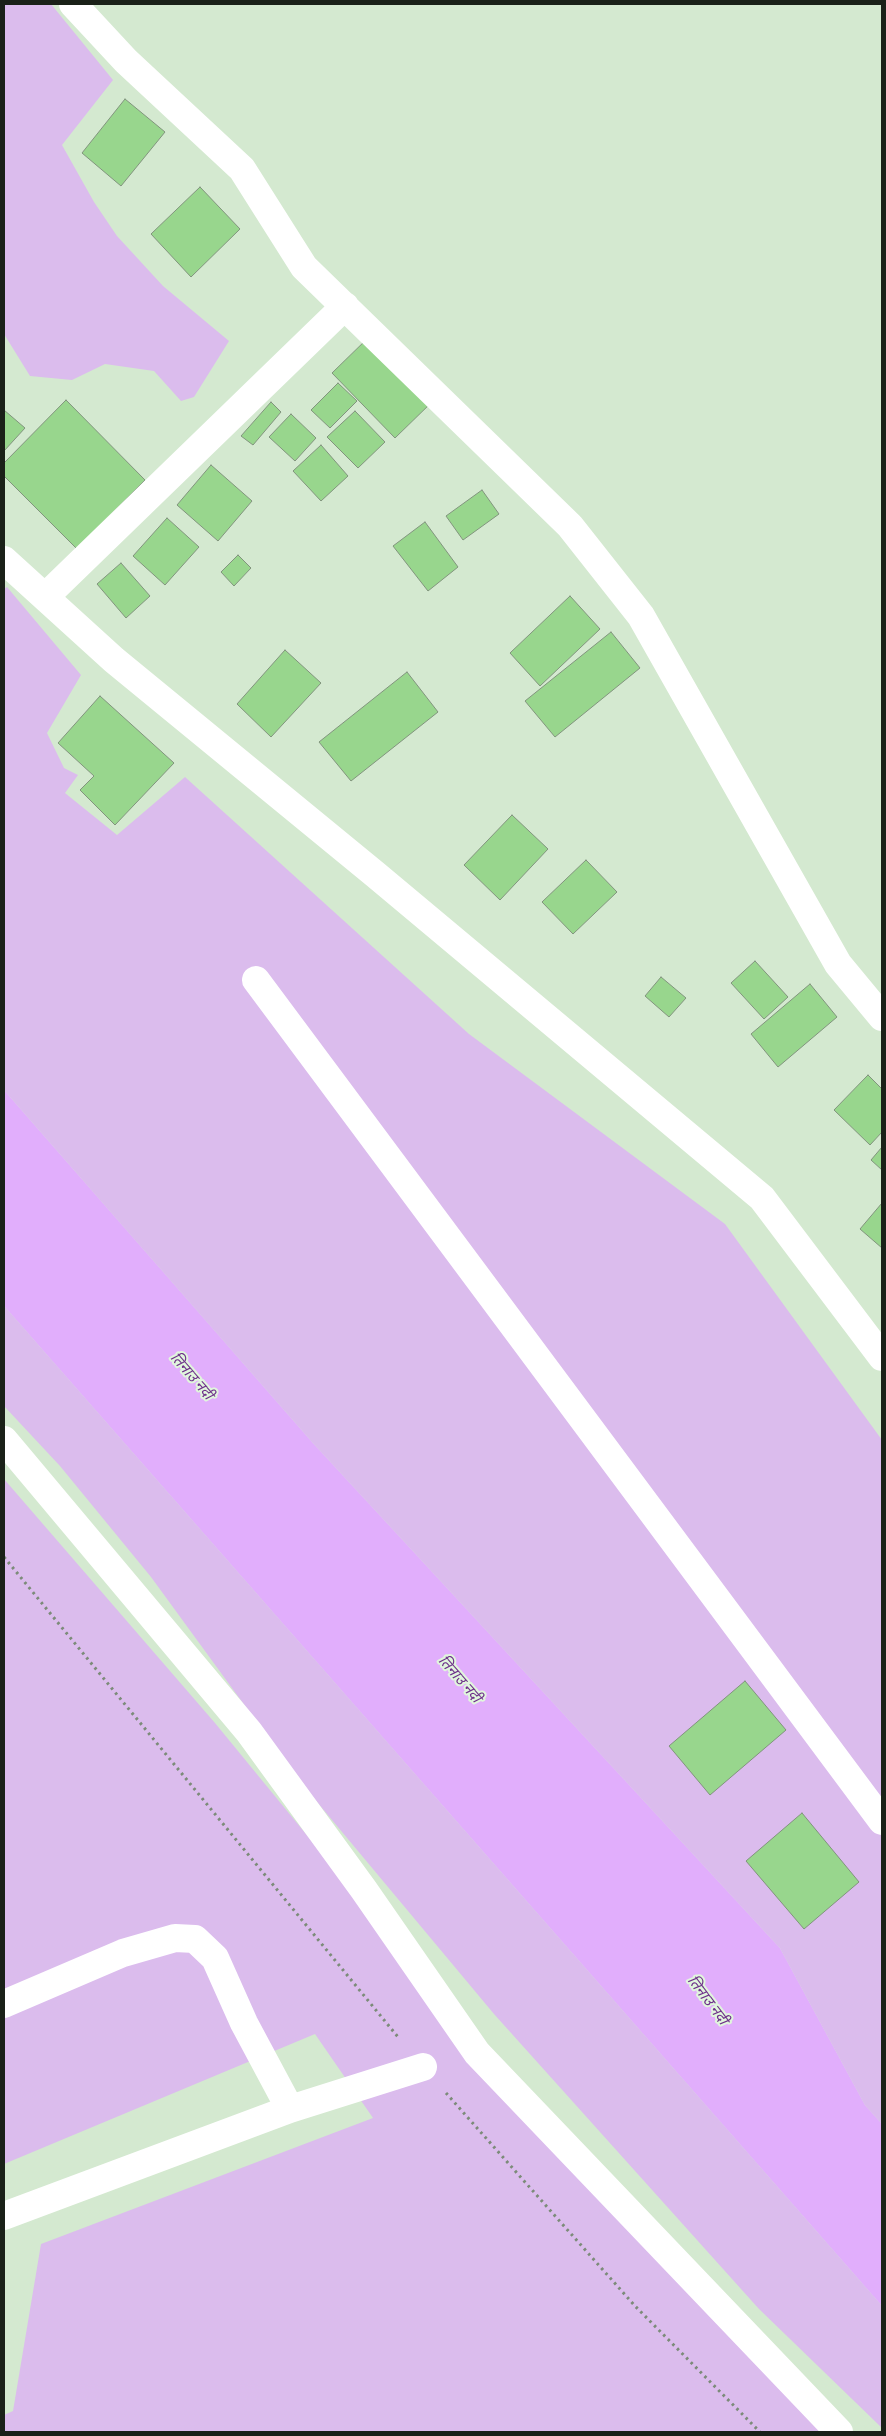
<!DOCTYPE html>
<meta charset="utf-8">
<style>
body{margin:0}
#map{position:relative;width:886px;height:2436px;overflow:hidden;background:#d4e9d0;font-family:Lato,sans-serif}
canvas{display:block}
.frame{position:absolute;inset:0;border:5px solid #1a2118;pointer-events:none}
</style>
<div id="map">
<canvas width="886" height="2436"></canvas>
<div class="frame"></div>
</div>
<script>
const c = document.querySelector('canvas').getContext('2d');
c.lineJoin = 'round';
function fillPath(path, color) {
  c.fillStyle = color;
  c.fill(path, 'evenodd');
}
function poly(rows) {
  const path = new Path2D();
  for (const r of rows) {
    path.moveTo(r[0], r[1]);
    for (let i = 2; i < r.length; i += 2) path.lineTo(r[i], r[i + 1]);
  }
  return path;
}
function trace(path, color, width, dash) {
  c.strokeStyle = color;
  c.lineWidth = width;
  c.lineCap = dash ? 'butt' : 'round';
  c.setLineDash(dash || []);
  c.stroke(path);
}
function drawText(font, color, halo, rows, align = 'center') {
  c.font = font + ' Lato,"Noto Sans Devanagari",sans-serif';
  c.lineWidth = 4;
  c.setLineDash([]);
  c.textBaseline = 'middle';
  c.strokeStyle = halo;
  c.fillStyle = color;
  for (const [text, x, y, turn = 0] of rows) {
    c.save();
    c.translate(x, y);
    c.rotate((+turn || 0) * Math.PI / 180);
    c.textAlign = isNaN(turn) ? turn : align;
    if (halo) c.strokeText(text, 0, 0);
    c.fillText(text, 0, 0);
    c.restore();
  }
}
fillPath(poly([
 [4,4,51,4,113,80,62,145,94,202,117,236,163,286,229,341,194,397,181,401,154,371,105,364,72,380,30,376,4,334],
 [7,587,81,675,47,733,64,768,78,775,65,793,117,835,185,777,469,1034,725,1224,882,1440,882,2124,865,2105,780,1948,313,1443,4,1090,4,589],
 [4,1306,882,2306,882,2428,759,2309,494,2014,302,1784,151,1577,60,1466,4,1406],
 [4,1479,215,1723,528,2105,851,2432,4,2432,4,2415,13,2411,41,2244,373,2118,315,2034,4,2164]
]), '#dbbced');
fillPath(poly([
 [4,1090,313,1443,780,1948,865,2105,882,2124,882,2306,4,1306]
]), '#e1aefc');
const building = poly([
 [125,99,165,132,121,186,82,153,125,99],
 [200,187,240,229,191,277,151,234,200,187],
 [370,336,434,400,395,438,332,373,370,336],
 [338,383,357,401,330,428,311,410,338,383],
 [66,400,145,480,77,549,4,476,4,463,66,400],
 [271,402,281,412,253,445,241,436,271,402],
 [4,410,25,428,4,451,4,410],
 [355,411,385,442,358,468,327,437,355,411],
 [291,414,316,438,295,461,269,437,291,414],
 [321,445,348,476,321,501,293,471,321,445],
 [211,465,252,501,218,541,177,505,211,465],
 [482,490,499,514,463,540,446,516,482,490],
 [167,518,199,547,165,585,133,556,167,518],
 [425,522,458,567,428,591,393,546,425,522],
 [238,555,251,568,234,586,221,572,238,555],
 [121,563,150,596,126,618,97,584,121,563],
 [570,596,600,629,540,686,510,653,570,596],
 [611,632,640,668,555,737,525,701,611,632],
 [285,650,321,683,271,737,237,704,285,650],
 [407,672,438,712,351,781,319,742,407,672],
 [100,696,174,763,115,825,80,790,94,776,58,743,100,696],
 [512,815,548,849,500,900,464,865,512,815],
 [586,860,617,892,573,934,542,902,586,860],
 [755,961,788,997,764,1019,731,983,755,961],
 [661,977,686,998,669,1017,645,996,661,977],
 [810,984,837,1017,778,1067,751,1034,810,984],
 [868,1075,882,1089,882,1132,870,1145,834,1110,868,1075],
 [882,1147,882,1170,871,1160,882,1147],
 [882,1203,882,1248,860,1229,882,1203],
 [745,1681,786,1730,710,1795,669,1746,745,1681],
 [802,1813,859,1882,804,1929,746,1861,802,1813]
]);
fillPath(building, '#98d68d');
trace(building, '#81947d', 1);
trace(poly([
 [4,1557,398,2037],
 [446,2093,635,2306,760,2432]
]), '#7c8b79', 3, [2.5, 4]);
trace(poly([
 [73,4,126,61,242,169,304,267,570,526,641,616,838,964,882,1017],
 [4,560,114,660,376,875,762,1198,882,1357],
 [45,597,345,306],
 [256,980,882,1821],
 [4,1440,249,1732,364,1890,477,2053,839,2432],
 [4,2004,123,1953,175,1938,195,1939,215,1958,244,2023,290,2109,423,2067],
 [4,2216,290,2109]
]), '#fff', 28);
drawText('italic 15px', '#6e318a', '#e1f6dd', [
 ["तिनाउ नदी",192,1376,49],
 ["तिनाउ नदी",460,1679,49],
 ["तिनाउ नदी",708,2000,53]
]);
</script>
